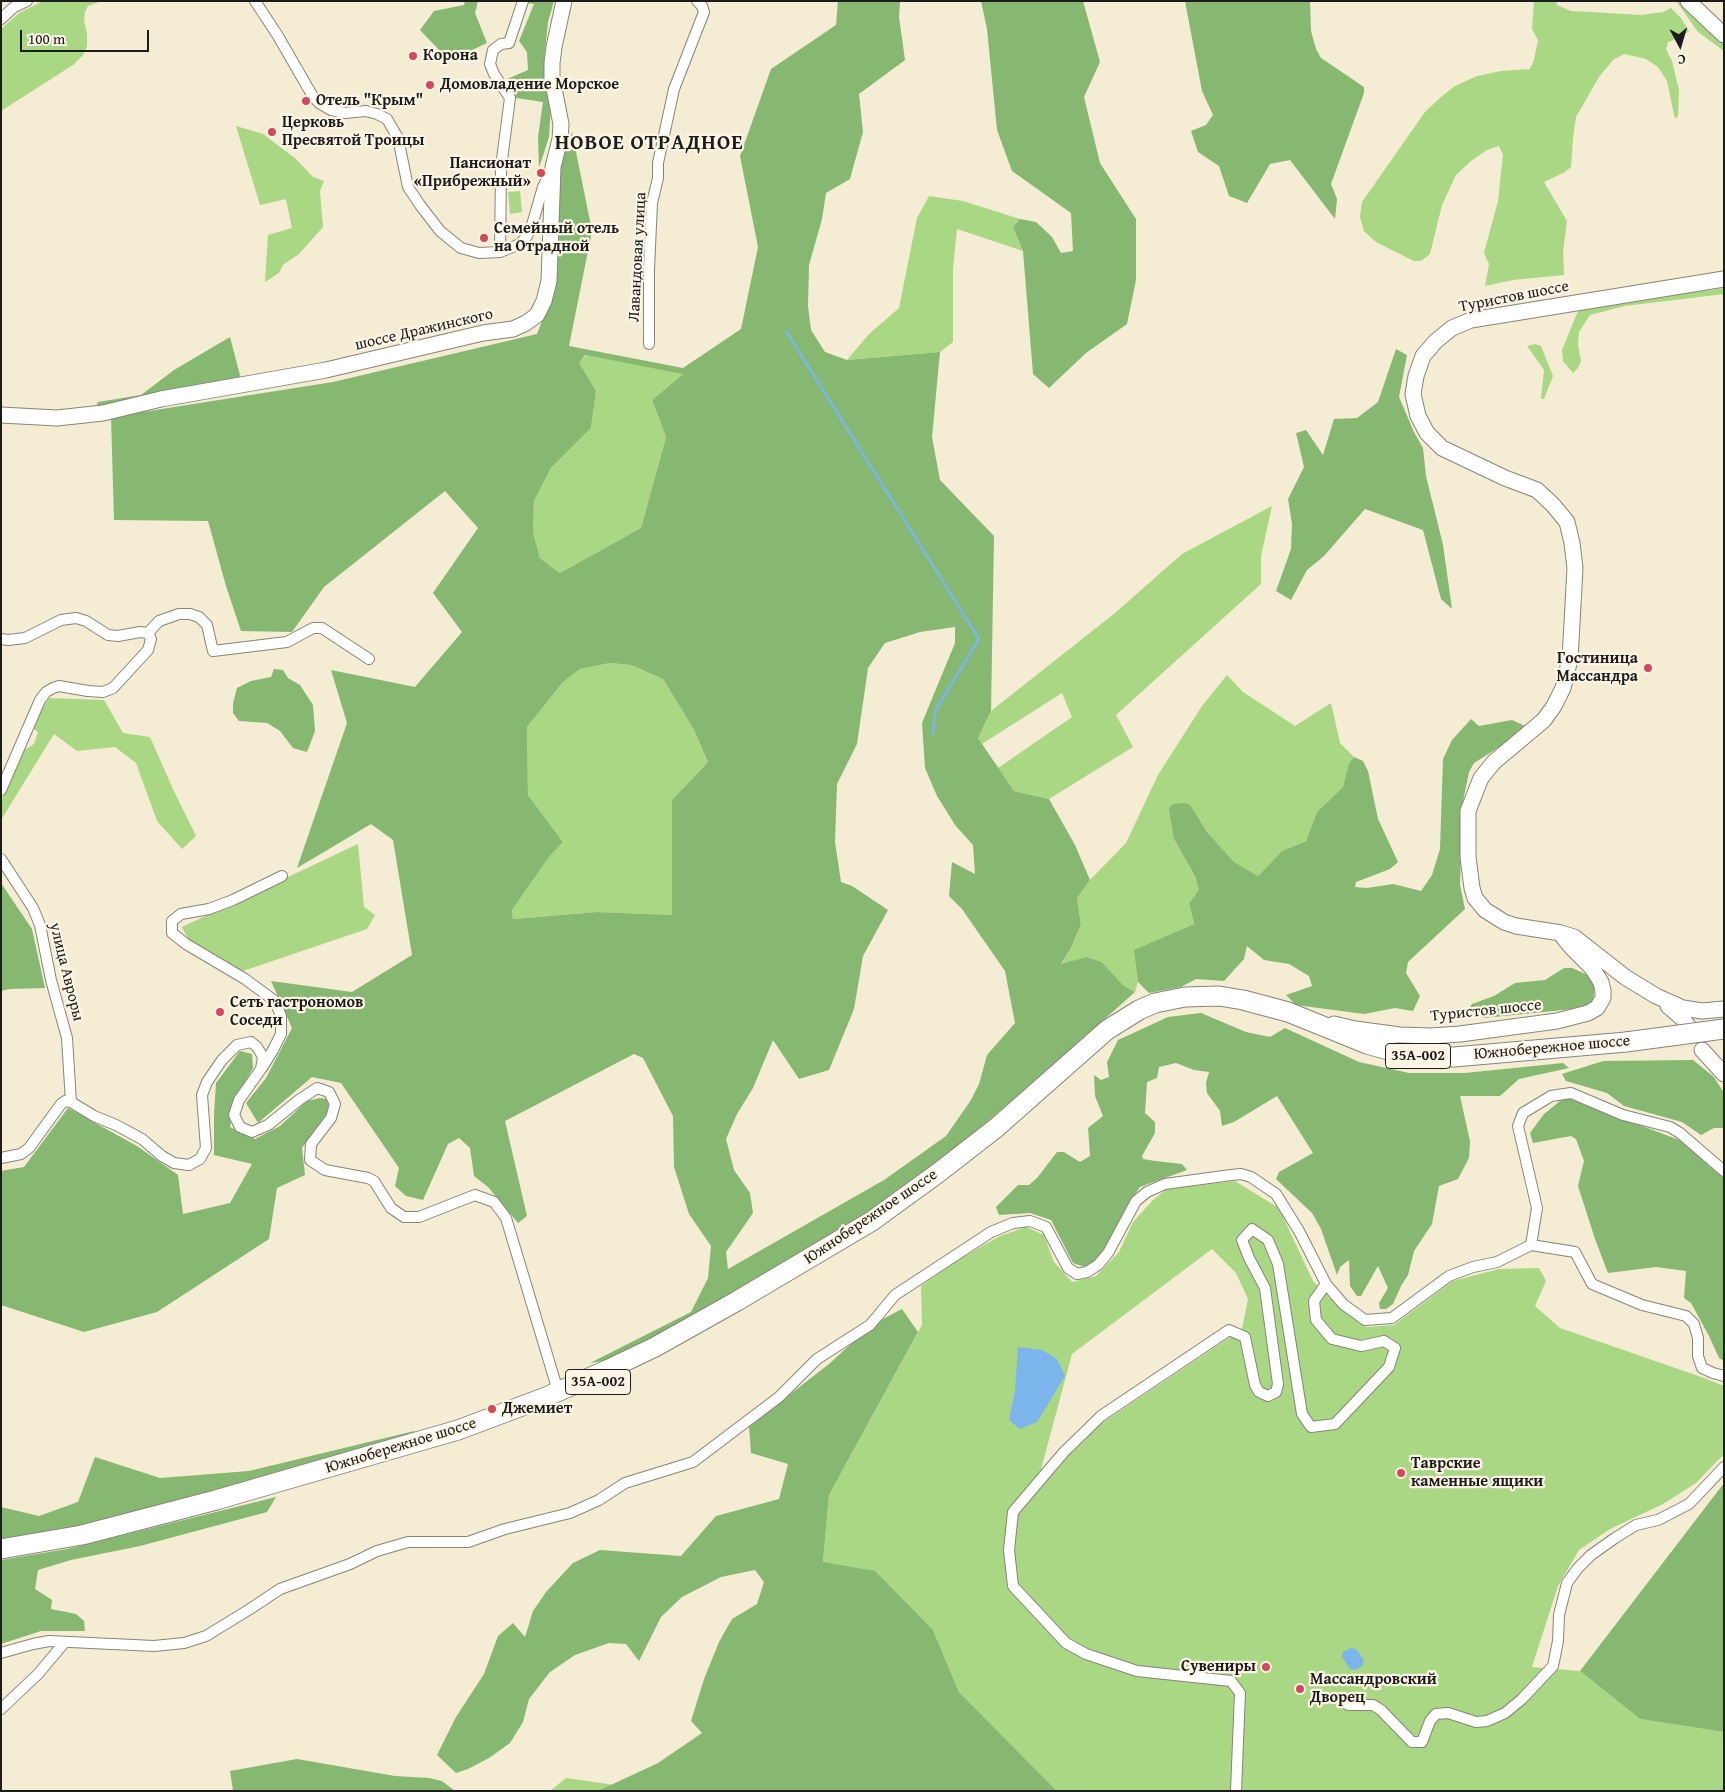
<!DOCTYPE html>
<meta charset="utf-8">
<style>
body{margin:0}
#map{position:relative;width:1725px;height:1792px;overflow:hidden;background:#f4ecd3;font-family:"Gentium Book Plus",serif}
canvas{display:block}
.frame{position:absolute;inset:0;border:2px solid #1c1c1c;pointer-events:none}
.north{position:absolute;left:1655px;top:20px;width:50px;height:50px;-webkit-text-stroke:4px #fcf5e5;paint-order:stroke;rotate:174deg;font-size:14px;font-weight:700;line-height:20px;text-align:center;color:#1c1c1c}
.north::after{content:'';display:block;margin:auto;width:18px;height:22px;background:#1c1c1c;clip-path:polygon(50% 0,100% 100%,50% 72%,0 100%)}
.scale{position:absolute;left:20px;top:30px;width:129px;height:22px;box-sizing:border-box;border:2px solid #1c1c1c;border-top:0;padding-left:6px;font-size:15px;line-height:18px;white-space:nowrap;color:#1c1c1c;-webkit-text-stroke:4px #fcf5e5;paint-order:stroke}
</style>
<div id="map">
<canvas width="1725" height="1792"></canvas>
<div class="frame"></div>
<div class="north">С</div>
<div class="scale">100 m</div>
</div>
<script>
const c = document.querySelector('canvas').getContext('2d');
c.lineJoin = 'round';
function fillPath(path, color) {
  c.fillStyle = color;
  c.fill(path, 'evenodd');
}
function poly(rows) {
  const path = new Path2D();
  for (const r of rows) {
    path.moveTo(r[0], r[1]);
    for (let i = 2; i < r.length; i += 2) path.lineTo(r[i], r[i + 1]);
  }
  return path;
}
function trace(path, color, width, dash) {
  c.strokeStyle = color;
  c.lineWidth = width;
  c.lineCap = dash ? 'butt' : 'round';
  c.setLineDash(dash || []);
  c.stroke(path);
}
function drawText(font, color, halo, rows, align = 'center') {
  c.font = font + ' "Gentium Book Plus",serif';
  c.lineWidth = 4.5;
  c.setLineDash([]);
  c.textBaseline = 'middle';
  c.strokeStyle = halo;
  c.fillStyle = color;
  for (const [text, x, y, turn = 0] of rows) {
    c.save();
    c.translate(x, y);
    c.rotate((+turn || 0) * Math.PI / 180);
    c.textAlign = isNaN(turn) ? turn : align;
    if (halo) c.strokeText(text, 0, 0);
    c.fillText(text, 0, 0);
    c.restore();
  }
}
fillPath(poly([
 [43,1,102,1,88,6,85,12,84,20,87,35,87,46,83,55,73,65,1,111,1,29,19,13],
 [1534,1,1556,1,1557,5,1571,11,1591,12,1641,15,1663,12,1671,8,1681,18,1689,31,1681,37,1668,42,1666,49,1672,61,1679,90,1678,116,1675,119,1667,81,1658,67,1646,59,1624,54,1613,60,1599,77,1576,117,1573,138,1571,167,1565,172,1544,182,1567,221,1563,252,1564,275,1513,280,1485,286,1489,264,1484,253,1498,201,1503,155,1499,146,1487,150,1471,161,1456,175,1442,205,1430,254,1421,261,1414,261,1376,242,1364,231,1360,217,1362,202,1425,112,1441,97,1455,86,1477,76,1501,71,1530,69,1534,60,1538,40,1532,29],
 [1676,1,1683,1,1724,41,1724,51,1698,32],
 [236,126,263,134,296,159,313,177,324,181,320,191,323,227,299,254,283,265,279,273,265,282,268,235,292,228,286,199,260,205],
 [520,191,522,212,510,214,508,192],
 [929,196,963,201,1020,219,1013,227,1023,251,957,229,953,269,953,342,940,352,847,360,869,334,899,308,917,218],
 [1724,288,1724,294,1625,306,1590,315,1579,332,1578,345,1581,361,1578,368,1573,373,1563,361,1562,350,1578,311,1584,308],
 [1535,344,1541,346,1553,376,1544,399,1541,399,1544,370,1527,346],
 [586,355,684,373,652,400,666,437,641,528,560,573,540,558,533,532,534,501,551,468,591,428,596,391,578,363],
 [1272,506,1261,556,1261,584,1116,715,1133,747,1049,799,1014,791,998,768,1072,717,1062,693,982,744,978,738,991,711,1115,613,1182,554],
 [610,663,631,665,663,679,694,730,708,762,672,800,672,915,597,912,513,919,512,910,549,857,563,842,528,795,527,727,563,682,580,669],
 [1227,675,1243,692,1295,726,1331,703,1340,743,1354,757,1349,763,1343,787,1317,812,1306,841,1282,851,1258,876,1234,863,1207,832,1191,806,1174,839,1195,876,1199,890,1189,903,1194,924,1135,950,1138,982,1135,992,1123,985,1102,962,1087,957,1061,965,1071,948,1081,924,1077,898,1090,880,1126,843,1158,775,1202,706],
 [49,698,104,700,123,733,150,737,173,789,196,836,182,849,157,821,136,763,115,747,77,751,54,734,1,820,1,800,24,750,34,744,38,732,31,727],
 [358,844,364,907,375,915,367,929,243,971,189,941,182,927],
 [1235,1181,1279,1208,1313,1281,1334,1302,1366,1327,1394,1325,1453,1281,1499,1269,1539,1268,1546,1281,1535,1306,1560,1328,1704,1378,1724,1386,1724,1454,1696,1483,1663,1504,1610,1529,1579,1550,1558,1586,1532,1667,1580,1671,1640,1719,1724,1732,1724,1791,1057,1791,959,1692,933,1630,823,1562,829,1495,922,1325,921,1286,958,1260,1000,1236,1026,1227,1044,1235,1054,1262,1072,1282,1096,1276,1119,1252,1133,1222,1153,1200,1167,1189],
 [1212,1249,1236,1273,1248,1299,1242,1329,1086,1434,1040,1473,1072,1354],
 [566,1778,657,1791,550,1791]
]), '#aad783');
fillPath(poly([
 [465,1,478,1,475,13,487,43,470,51,440,51,420,30,434,11,464,5],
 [511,1,554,1,548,22,544,61,551,103,549,137,539,168,538,137,543,102,516,98,507,79,528,70,527,52,519,41,534,4],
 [838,1,900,1,899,17,905,60,859,94,863,132,850,179,826,193,822,219,809,265,808,306,811,330,825,352,847,360,940,352,932,437,940,480,994,536,991,711,978,738,1014,791,1049,799,1075,845,1090,880,1077,898,1081,924,1071,948,1061,964,1087,957,1102,962,1123,985,1135,992,1079,1042,973,1134,865,1219,696,1316,604,1361,590,1363,691,1312,708,1278,711,1246,689,1214,674,1167,673,1116,643,1058,634,1054,505,1121,527,1216,518,1223,488,1187,474,1176,470,1148,459,1138,448,1144,423,1200,406,1196,395,1186,399,1168,341,1083,312,1077,258,1123,246,1103,266,1078,292,1028,271,981,352,992,412,955,393,840,371,824,297,868,347,723,331,670,415,687,462,632,433,593,478,528,445,491,324,587,292,632,241,631,226,586,208,521,114,520,111,417,333,382,537,334,552,295,555,176,572,132,592,231,569,346,683,368,741,329,758,247,740,156,771,69,836,25],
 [585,355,683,374,652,400,666,437,641,528,560,573,540,558,533,532,534,501,551,468,591,428,596,391,579,363],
 [955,627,955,643,922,723,925,768,937,796,955,825,973,845,975,874,952,862,949,896,962,909,1005,971,1015,1023,987,1055,979,1084,971,1100,946,1136,884,1180,728,1269,726,1252,753,1213,750,1193,734,1170,726,1139,737,1114,753,1088,773,1040,799,1079,829,1070,854,1009,863,956,888,910,852,886,841,882,835,842,837,784,857,744,868,668,885,643,920,632],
 [610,663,631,665,663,679,694,730,708,762,672,800,672,915,597,912,513,919,512,910,549,857,563,842,528,795,527,727,563,682,580,669],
 [981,1,1083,1,1100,62,1084,97,1100,163,1136,219,1136,280,1127,324,1086,353,1049,388,1033,374,1023,251,1013,227,1020,219,1036,222,1052,237,1061,253,1073,251,1071,213,1012,171,997,130,987,29],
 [1185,1,1310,1,1311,31,1316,49,1321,58,1364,87,1364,93,1331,184,1337,199,1335,219,1290,160,1270,164,1247,203,1229,196,1219,166,1198,152,1191,131,1206,125,1213,115,1202,91],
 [230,337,241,379,96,407,98,402,141,395,174,370],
 [1396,349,1407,355,1399,397,1414,432,1423,448,1426,476,1443,545,1452,609,1441,599,1423,530,1365,509,1324,556,1307,570,1291,600,1276,591,1291,549,1292,524,1288,499,1304,467,1296,433,1306,430,1323,455,1334,419,1357,418,1378,402],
 [274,669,283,670,288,678,300,685,313,705,315,731,307,752,293,748,280,731,267,723,239,721,233,713,233,703,237,688,251,681,271,677],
 [1471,719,1479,726,1512,720,1525,726,1512,739,1474,763,1469,772,1462,806,1460,885,1465,909,1408,962,1406,973,1420,996,1413,1011,1395,1008,1364,1014,1296,1005,1286,995,1312,986,1309,976,1289,964,1264,960,1247,946,1244,959,1224,981,1196,979,1181,987,1149,993,1138,982,1134,950,1194,924,1189,903,1199,890,1195,876,1174,839,1169,809,1173,804,1186,803,1191,806,1207,832,1234,862,1258,876,1282,851,1306,841,1317,812,1343,787,1349,763,1354,757,1363,761,1368,771,1378,819,1398,862,1390,869,1356,882,1355,887,1367,888,1393,884,1421,891,1432,875,1440,849,1443,759,1452,740],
 [1,883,32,929,45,988,10,989,1,991],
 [1564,968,1572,968,1590,976,1595,985,1593,1002,1583,1008,1484,1018,1468,1010,1472,1004,1494,996,1515,983,1545,980],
 [1201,1013,1246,1032,1270,1037,1285,1028,1359,1062,1409,1073,1465,1073,1563,1063,1569,1068,1519,1079,1500,1096,1460,1096,1470,1141,1469,1158,1458,1179,1439,1186,1432,1224,1414,1251,1408,1275,1401,1286,1393,1304,1386,1309,1380,1309,1379,1303,1388,1288,1378,1266,1361,1296,1357,1296,1350,1286,1349,1260,1340,1267,1337,1275,1321,1229,1312,1213,1276,1179,1279,1172,1313,1153,1277,1096,1234,1122,1222,1126,1220,1111,1207,1093,1206,1083,1209,1072,1194,1070,1176,1063,1159,1067,1157,1078,1147,1082,1145,1113,1155,1122,1155,1133,1142,1156,1143,1159,1155,1161,1182,1164,1187,1170,1140,1187,1126,1207,1104,1254,1093,1264,1085,1267,1073,1263,1051,1220,1030,1213,999,1215,996,1207,1018,1185,1029,1185,1037,1178,1057,1152,1064,1152,1080,1162,1090,1156,1088,1128,1103,1116,1095,1096,1094,1075,1101,1080,1109,1077,1107,1062,1118,1040,1168,1017],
 [240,1051,252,1054,253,1068,235,1099,230,1127,255,1139,280,1126,307,1101,320,1098,327,1099,329,1110,302,1148,305,1175,277,1188,269,1239,157,1312,84,1332,1,1305,1,1171,24,1167,68,1108,137,1146,178,1175,183,1214,230,1203,252,1164,214,1155,214,1115,216,1083],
 [1693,1060,1714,1077,1722,1090,1724,1091,1724,1128,1714,1128,1701,1135,1682,1122,1624,1106,1607,1093,1566,1081,1562,1074,1603,1061],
 [1565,1097,1682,1141,1711,1168,1724,1178,1724,1361,1719,1358,1709,1336,1691,1303,1684,1298,1686,1271,1656,1267,1608,1273,1595,1239,1578,1186,1584,1161,1576,1139,1571,1136,1533,1143,1530,1133,1544,1114],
 [902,1309,918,1332,829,1495,823,1562,875,1571,933,1630,959,1692,1057,1791,598,1791,658,1763,702,1733,691,1721,704,1679,719,1642,732,1619,757,1604,764,1582,755,1570,721,1577,682,1597,661,1617,639,1661,626,1644,609,1643,575,1655,550,1672,529,1699,523,1722,510,1743,489,1758,468,1769,456,1773,437,1755,456,1717,484,1674,498,1636,513,1623,525,1637,533,1611,546,1592,573,1563,600,1550,681,1556,716,1516,779,1499,788,1464,751,1453,749,1426,829,1364,853,1342,883,1319],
 [414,1431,416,1437,257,1484,43,1535,1,1540,1,1507,39,1516,78,1502,95,1457,160,1478,249,1471],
 [1724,1483,1724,1732,1640,1719,1580,1671],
 [276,1497,267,1512,140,1546,71,1560,38,1570,35,1589,52,1600,51,1609,76,1614,84,1621,85,1631,41,1631,1,1644,1,1560,67,1549],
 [297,1759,395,1776,429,1778,442,1781,455,1791,233,1791,230,1771]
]), '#87b871');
fillPath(poly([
 [1018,1347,1042,1350,1057,1359,1065,1376,1037,1422,1020,1429,1009,1420,1015,1391],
 [1350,1648,1356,1649,1364,1660,1362,1666,1355,1670,1350,1669,1342,1657,1343,1652]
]), '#7bb5ec');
trace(poly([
 [786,331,979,639,935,711,933,734]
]), '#7bb5ec', 2.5);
const street = poly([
 [255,1,278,36,312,95,319,103,331,110,345,113,366,111,377,114,387,119,398,138,408,187,420,205,440,231,461,248,479,253,500,252,520,244,527,236,532,225,543,187,550,173],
 [1,19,14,7,27,1],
 [500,252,501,167,510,98,494,74,490,64,493,50,501,44,509,43,523,1],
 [649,344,649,269,652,203,658,178,658,163,674,89,704,12,702,6,697,1],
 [148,633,159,621,179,614,190,614,199,617,207,625,213,651,287,642,313,628,322,628,369,659],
 [1,639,8,640,25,638,61,620,76,618,86,621,108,635,118,636,140,632,148,633,151,639,148,650,113,688,103,692,88,691,59,686,53,688,46,692,40,700,1,790],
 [1,859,33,908,40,925,51,980,67,1038,71,1102],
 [262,1068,273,1050,281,1034,281,1016,275,1001,245,979,186,944,172,933,172,921,181,914,209,909,233,900,282,876],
 [1,1158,21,1154,29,1148,61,1104,65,1101,71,1102,94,1116,116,1125,142,1139,162,1156,174,1163,189,1165,200,1159,206,1148,202,1095,207,1082,222,1060,237,1045,251,1042,257,1047,263,1057,261,1069,239,1100,234,1115,240,1127,252,1132,268,1125,299,1100,317,1088,329,1092,335,1104,331,1118,311,1144,310,1160,325,1170,368,1178,374,1181,391,1208,404,1217,419,1217,475,1195,494,1202,506,1218,558,1391],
 [1531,1245,1537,1208,1518,1126,1523,1113,1551,1096,1571,1093,1623,1115,1670,1127,1680,1133,1724,1171],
 [1531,1245,1575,1252,1592,1284,1642,1305,1686,1316,1694,1324,1698,1338,1698,1356,1702,1368,1713,1373,1724,1376],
 [1,1653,33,1644,49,1641,154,1646,184,1643,206,1636,250,1609,280,1589,350,1564,377,1551,408,1542,468,1542,505,1529,570,1513,599,1500,625,1483,693,1462,779,1397,817,1359,870,1325,895,1295,991,1232,1013,1223,1030,1221,1046,1227,1068,1268,1077,1274,1087,1272,1098,1265,1108,1253,1136,1201,1147,1192,1165,1184,1231,1175,1241,1174,1251,1177,1276,1194,1299,1231,1326,1284,1343,1304,1365,1320,1392,1318,1449,1276,1473,1267,1497,1262,1531,1245],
 [1348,1705,1373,1705,1381,1710,1412,1742,1422,1742,1430,1721,1436,1714,1448,1713,1476,1722,1487,1721,1505,1713,1522,1699,1553,1666,1558,1641,1559,1615,1567,1583,1578,1568,1591,1555,1615,1538,1636,1525,1658,1520,1689,1504,1724,1467],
 [1,1709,38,1674,65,1642],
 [1236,1791,1240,1693,1231,1681,1137,1671,1086,1654,1066,1643,1013,1586,1009,1550,1013,1512,1064,1452,1101,1416,1229,1330,1245,1337,1255,1385,1259,1392,1268,1396,1276,1392,1278,1384,1265,1288,1249,1258,1242,1240,1252,1229,1268,1240,1278,1264,1302,1414,1311,1427,1335,1424,1389,1367,1395,1348,1384,1341,1361,1346,1332,1339,1316,1320,1314,1301,1326,1284]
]);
const secondary = poly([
 [1688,1,1724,35],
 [1724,279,1471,320,1452,328,1436,341,1423,356,1416,376,1413,394,1418,416,1427,433,1442,448,1505,478,1537,490,1553,505,1567,522,1572,543,1575,568,1570,659,1563,688,1554,706,1544,720,1494,762,1481,778,1468,811,1468,857,1472,888,1475,898,1485,910,1504,922,1516,926,1561,933,1574,937,1625,977,1656,996,1683,1008,1702,1011,1724,1009],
 [1,415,57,418,103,413,161,399,326,370,483,333,513,329,526,323,537,315,544,301,549,281,553,167,560,139,561,124,552,78,552,63,554,47,564,1],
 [1668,1006,1682,1018,1689,1027],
 [1334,1024,1355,1029,1400,1035,1431,1036,1460,1034,1557,1021,1588,1013,1597,1008,1603,998,1603,991,1601,982,1592,968,1572,948,1563,937],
 [1702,1050,1724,1074]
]);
const highway = poly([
 [1,1549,82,1535,216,1500,458,1430,546,1397,609,1369,655,1347,737,1301,872,1221,938,1173,996,1128,1107,1030,1139,1010,1155,1003,1185,997,1219,996,1243,1000,1288,1012,1367,1044,1395,1052,1424,1057,1454,1057,1626,1042]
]);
trace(street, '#888478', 12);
trace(secondary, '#888478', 17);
trace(highway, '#888478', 21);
trace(street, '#fff', 10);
trace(secondary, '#fff', 15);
trace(highway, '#fff', 19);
const highwayBridge = poly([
 [1626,1042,1724,1029]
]);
trace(highwayBridge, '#888478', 21, []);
trace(highwayBridge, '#fff', 19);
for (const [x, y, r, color] of [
 [413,56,5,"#d1495b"],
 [430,85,5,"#d1495b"],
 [306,101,5,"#d1495b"],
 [272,132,5,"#d1495b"],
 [541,173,5,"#d1495b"],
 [484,238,5,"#d1495b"],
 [1648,668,5,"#d1495b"],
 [220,1012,5,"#d1495b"],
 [492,1409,5,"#d1495b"],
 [1401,1473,5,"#d1495b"],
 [1266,1667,5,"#d1495b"],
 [1300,1689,5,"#d1495b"]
]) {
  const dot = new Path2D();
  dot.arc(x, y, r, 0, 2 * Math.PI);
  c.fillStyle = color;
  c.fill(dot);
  trace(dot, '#fcf5e5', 2);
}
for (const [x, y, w] of [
 [1418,1056,65],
 [598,1382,65]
]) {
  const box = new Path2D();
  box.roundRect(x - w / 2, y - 12.5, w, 25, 4);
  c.fillStyle = '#fcf5e5';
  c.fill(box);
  trace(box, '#1c1c1c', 1);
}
drawText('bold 15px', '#1c1c1c', null, [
 ["35А-002",1418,1056],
 ["35А-002",598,1382]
]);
drawText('bold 16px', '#1c1c1c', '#fcf5e5', [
 ["Корона",423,56],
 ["Домовладение Морское",440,85],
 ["Отель \"Крым\"",316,101],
 ["Церковь",282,123],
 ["Пресвятой Троицы",282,141],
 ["Пансионат",531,164,"right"],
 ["«Прибрежный»",531,182,"right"],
 ["Семейный отель",494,229],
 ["на Отрадной",494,247],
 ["Гостиница",1638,659,"right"],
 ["Массандра",1638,677,"right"],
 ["Сеть гастрономов",230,1003],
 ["Соседи",230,1021],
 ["Джемиет",502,1409],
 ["Таврские",1411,1464],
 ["каменные ящики",1411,1482],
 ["Сувениры",1256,1667,"right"],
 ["Массандровский",1310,1680],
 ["Дворец",1310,1698]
], 'left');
drawText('16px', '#1c1c1c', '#fcf5e5', [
 ["Лавандовая улица",638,257,-87],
 ["Туристов шоссе",1514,297,-11],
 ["шоссе Дражинского",424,330,-13],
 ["улица Авроры",66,972,76],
 ["Туристов шоссе",1486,1011,-6],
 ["Южнобережное шоссе",1552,1048,-5],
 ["Южнобережное шоссе",871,1217,-34],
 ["Южнобережное шоссе",401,1446,-17]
]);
c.letterSpacing = '1px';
drawText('bold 21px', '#1c1c1c', '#fcf5e5', [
 ["НОВОЕ ОТРАДНОЕ",649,144]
]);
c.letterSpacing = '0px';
</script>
